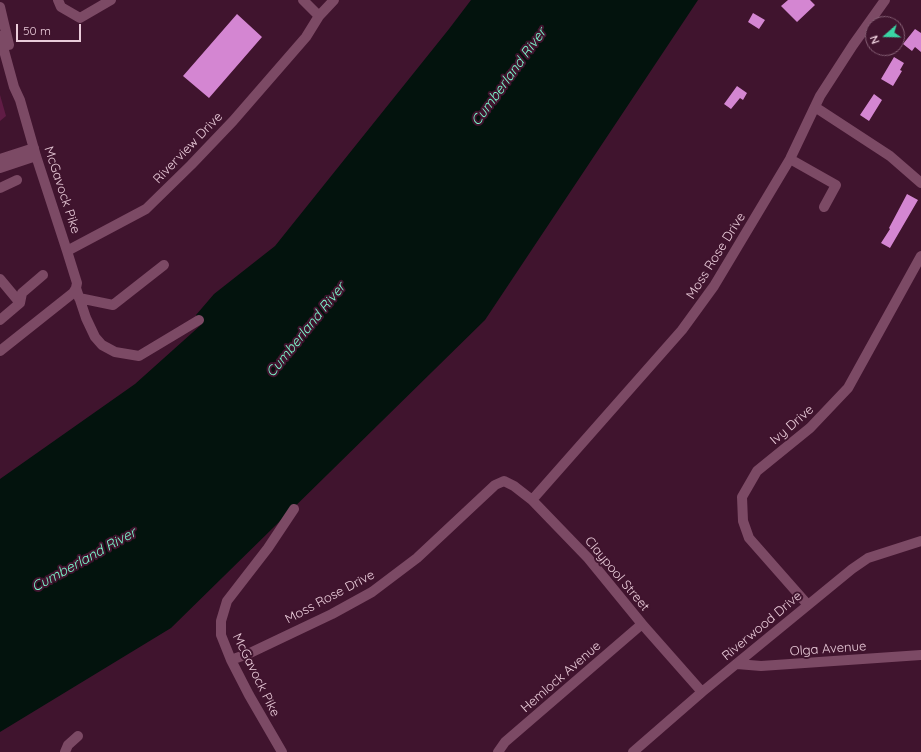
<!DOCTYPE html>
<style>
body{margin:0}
#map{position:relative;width:921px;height:752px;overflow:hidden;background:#40142e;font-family:Quicksand,sans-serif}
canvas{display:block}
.north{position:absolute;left:865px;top:16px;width:40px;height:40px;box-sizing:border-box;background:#40142e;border:1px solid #845e73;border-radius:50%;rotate:250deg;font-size:11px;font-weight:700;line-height:16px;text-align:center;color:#eaccda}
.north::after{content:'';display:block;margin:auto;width:14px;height:18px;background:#3ad4a4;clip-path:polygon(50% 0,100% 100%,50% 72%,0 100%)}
.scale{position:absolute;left:16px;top:24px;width:65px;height:18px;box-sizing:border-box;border:2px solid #eaccda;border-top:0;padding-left:5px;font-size:12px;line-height:14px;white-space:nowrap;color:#eaccda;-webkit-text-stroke:3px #40142e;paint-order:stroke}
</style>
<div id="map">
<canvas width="921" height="752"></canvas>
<div class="north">N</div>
<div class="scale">50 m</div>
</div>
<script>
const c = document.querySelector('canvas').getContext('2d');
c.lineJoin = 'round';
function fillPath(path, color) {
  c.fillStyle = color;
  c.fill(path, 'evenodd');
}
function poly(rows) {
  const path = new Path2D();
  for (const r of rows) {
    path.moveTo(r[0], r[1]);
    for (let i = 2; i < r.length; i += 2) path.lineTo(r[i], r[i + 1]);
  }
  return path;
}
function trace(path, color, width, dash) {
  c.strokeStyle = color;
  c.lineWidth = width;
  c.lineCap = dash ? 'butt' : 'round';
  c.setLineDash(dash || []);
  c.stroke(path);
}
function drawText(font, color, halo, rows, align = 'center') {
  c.font = font + ' Quicksand,sans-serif';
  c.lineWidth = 4;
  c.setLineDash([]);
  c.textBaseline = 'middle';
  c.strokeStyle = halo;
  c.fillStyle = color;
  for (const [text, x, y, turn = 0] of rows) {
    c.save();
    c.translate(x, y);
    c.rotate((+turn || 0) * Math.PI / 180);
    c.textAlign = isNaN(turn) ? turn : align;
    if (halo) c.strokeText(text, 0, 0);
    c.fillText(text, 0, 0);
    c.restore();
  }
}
fillPath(poly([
 [0,95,6,116,0,121]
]), '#601c45');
fillPath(poly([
 [471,0,698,0,485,320,171,628,0,732,0,479,135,384,202,324,196,315,214,294,275,246,449,29]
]), '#03130d');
fillPath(poly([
 [788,0,810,0,815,5,797,22,781,6],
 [753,13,765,20,759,29,748,22],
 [237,14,262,37,209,98,183,76],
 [915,29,921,33,921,52,915,47,912,51,903,44],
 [894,57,904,63,900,70,902,71,893,86,881,79],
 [737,86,747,93,743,100,740,98,731,109,724,104],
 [874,94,882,100,869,121,860,115],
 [907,194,918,200,890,248,881,243,890,229,889,228]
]), '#d486d2');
trace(poly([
 [58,0,61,7,80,18,111,0],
 [303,0,319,16,334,0],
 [0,7,9,45],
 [0,36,14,87,20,100,36,156,67,251,77,283,76,288,86,318,95,337,102,345,115,352,139,356,199,320],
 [815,107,890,156,921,183],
 [0,159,34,148],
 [790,159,836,185,824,207],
 [0,168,36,156],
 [0,188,17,180],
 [67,251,146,209,191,165,233,121,306,37,319,16],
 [0,279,20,303],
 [79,298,113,305,164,265],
 [0,320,20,303,22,293,43,275],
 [0,351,73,293,76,288],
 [532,500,682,330,714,286,790,159,820,96,853,45,885,0],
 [808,605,749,538,743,521,742,497,757,471,810,428,848,388,921,256],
 [231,660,250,653,332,614,372,592,417,558,495,485,504,481,514,486,532,500,588,558,642,624,702,692],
 [737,664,761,666,921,655],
 [65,752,68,745,78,736],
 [282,752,249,695,231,660,221,635,221,621,227,601,268,548,294,509],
 [498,752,505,742,642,624],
 [633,752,702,692,852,569,868,558,921,541]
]), '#7c4a65', 10);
drawText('13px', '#eaccda', '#40142e', [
 ["Riverview Drive",188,148,-46],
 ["McGavock Pike",62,190,72],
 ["Moss Rose Drive",716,256,-58],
 ["Ivy Drive",792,425,-41],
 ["Claypool Street",617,574,50],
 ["Moss Rose Drive",330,597,-28],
 ["Riverwood Drive",762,626,-40],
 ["Olga Avenue",828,649,-4],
 ["McGavock Pike",256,675,64],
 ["Hemlock Avenue",561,677,-41]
]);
drawText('italic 14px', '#7cfdcf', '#40142e', [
 ["Cumberland River",509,77,-54],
 ["Cumberland River",306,330,-51],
 ["Cumberland River",84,560,-29]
]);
</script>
